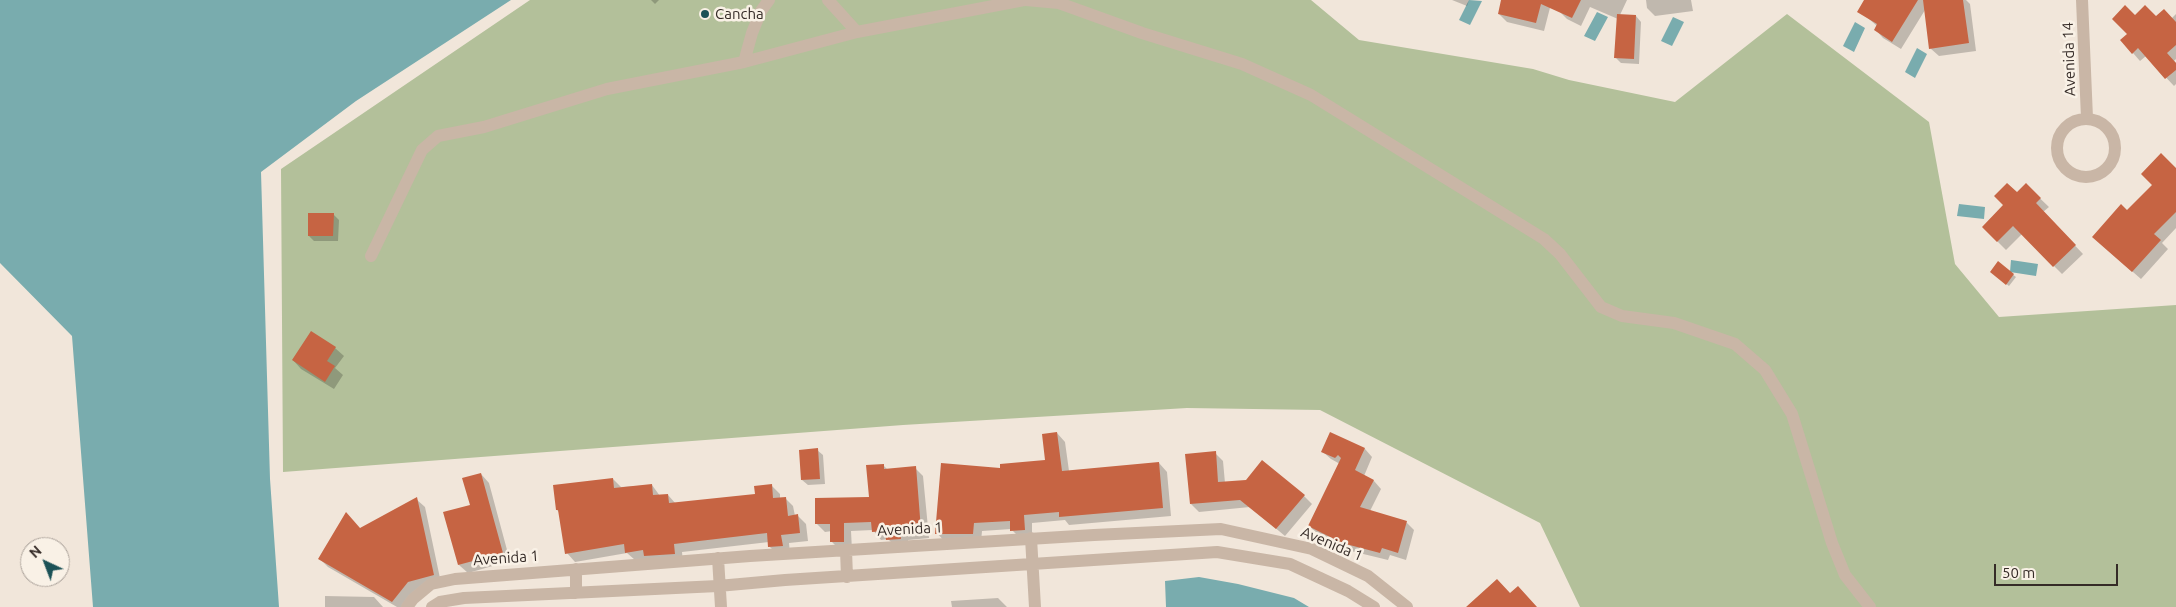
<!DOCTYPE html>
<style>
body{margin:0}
#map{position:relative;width:2176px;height:607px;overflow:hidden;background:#f1e6da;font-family:Ubuntu,sans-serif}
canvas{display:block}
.north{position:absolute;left:20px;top:537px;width:50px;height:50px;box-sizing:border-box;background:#f9f1e6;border:1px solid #aba29a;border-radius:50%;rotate:317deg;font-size:14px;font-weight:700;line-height:20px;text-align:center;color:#352b27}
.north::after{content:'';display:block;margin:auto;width:18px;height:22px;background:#1c5257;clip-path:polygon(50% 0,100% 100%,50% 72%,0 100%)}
.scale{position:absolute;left:1994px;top:564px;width:124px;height:22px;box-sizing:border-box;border:2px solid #352b27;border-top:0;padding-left:6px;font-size:15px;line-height:18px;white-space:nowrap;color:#352b27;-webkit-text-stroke:4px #f9f1e6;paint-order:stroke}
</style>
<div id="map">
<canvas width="2176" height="607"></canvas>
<div class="north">N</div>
<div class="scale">50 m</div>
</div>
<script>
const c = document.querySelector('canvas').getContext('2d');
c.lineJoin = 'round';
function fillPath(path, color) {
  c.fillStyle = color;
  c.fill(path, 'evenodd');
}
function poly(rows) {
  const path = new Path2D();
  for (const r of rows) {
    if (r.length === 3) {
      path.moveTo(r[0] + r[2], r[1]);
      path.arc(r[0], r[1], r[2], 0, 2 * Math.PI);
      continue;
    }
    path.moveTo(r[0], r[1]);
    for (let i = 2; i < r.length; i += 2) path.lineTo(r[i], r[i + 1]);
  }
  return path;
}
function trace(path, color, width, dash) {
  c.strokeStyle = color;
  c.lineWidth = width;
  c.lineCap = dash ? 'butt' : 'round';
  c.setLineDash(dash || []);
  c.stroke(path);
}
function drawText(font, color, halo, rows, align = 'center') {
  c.font = font + ' Ubuntu,sans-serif';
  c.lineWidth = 5;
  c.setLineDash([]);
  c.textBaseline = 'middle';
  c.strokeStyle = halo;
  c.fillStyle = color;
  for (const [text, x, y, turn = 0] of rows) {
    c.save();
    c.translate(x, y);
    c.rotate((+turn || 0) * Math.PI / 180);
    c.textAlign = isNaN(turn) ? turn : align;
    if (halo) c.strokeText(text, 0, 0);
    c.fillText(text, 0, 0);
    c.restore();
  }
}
fillPath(poly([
 [530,0,1311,0,1359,40,1533,69,1569,80,1675,102,1787,14,1929,122,1955,264,1999,317,2176,305,2176,607,1580,607,1540,523,1320,410,1187,408,903,425,283,472,281,169]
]), '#b3c09a');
fillPath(poly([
 [0,0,511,0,356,101,261,172,270,479,279,607,93,607,72,336,0,263],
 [1469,0,1482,1,1470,25,1459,20],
 [1597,12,1608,17,1595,41,1584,36],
 [1673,17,1684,22,1672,46,1661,41],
 [1855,22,1865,28,1854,52,1843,46],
 [1917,48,1927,54,1915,78,1905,72],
 [1959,204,1985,207,1984,219,1957,216],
 [2011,260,2038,264,2036,276,2010,272],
 [1199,577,1238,584,1294,598,1309,607,1166,607,1165,581]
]), '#79acae');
fillPath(poly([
 [651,0,659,0,655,4],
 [1452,0,1469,0,1467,6],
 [1502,0,1552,0,1544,31,1507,22,1499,14],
 [1564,0,1627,0,1620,15,1636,16,1641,22,1639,64,1621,63,1615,57,1618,19,1590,7,1581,26,1567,19,1559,11],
 [1646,0,1691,0,1693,11,1655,16,1647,8],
 [1866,0,1966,0,1970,4,1976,51,1939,56,1930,48,1925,10,1901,49,1883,38,1875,29,1877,26,1861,12],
 [2176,14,2176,59,2174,61,2176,63,2176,84,2174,86,2146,56,2140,61,2133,53,2129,35,2135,16,2172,18],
 [2176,170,2176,228,2162,243,2168,249,2141,279,2102,245,2127,211,2154,185],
 [2026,185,2049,207,2043,212,2083,254,2062,274,2022,234,2006,250,1983,227],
 [333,214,339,220,338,241,314,241,309,236],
 [1998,263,2016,277,2009,286,1994,274],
 [335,348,344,356,335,368,343,375,334,389,301,369,293,360],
 [1057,433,1065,442,1069,471,1159,463,1167,472,1171,516,1069,525,1065,520,1032,523,1032,537,1020,538,1011,529,982,531,981,542,945,542,937,533,1002,469,1047,462],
 [1331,434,1365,449,1372,457,1364,476,1374,481,1381,489,1370,511,1406,522,1414,530,1406,560,1390,555,1388,560,1351,551,1317,533,1309,526,1340,464,1331,459,1323,452],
 [817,450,823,455,825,484,808,485,802,480],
 [1215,453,1223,461,1225,483,1304,496,1312,504,1285,536,1250,507,1199,512,1191,504],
 [883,465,888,470,915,468,923,476,929,538,908,540,909,547,896,547,888,539,881,540,873,530,851,531,852,550,840,550,832,542,832,531,825,532,816,523,870,498],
 [481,474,489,483,510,561,468,573,459,565,471,506],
 [613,479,621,487,652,485,660,496,668,495,676,504,756,495,771,485,780,494,780,498,785,498,793,506,795,516,798,516,806,524,808,541,789,543,790,554,778,555,769,546,769,542,682,552,683,562,635,560,627,553,575,562,567,553,559,512,557,510],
 [416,499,425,507,441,583,403,607,397,607,328,567,320,559,361,530],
 [325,596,374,597,383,607,325,607],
 [998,598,1007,607,952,607,951,601]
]), '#0003');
fillPath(poly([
 [1501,0,1581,0,1572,18,1541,4,1536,23,1498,14],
 [1864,0,1918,0,1892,42,1874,30,1877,24,1857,12],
 [1923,0,1963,0,1969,43,1929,49],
 [2125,5,2135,15,2145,5,2156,16,2164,9,2176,22,2176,45,2167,53,2176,63,2176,70,2165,79,2138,48,2132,54,2120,40,2127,34,2112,19],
 [1617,14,1636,15,1634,59,1614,58],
 [2161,153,2176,168,2176,212,2154,234,2161,240,2132,272,2092,237,2121,204,2127,210,2152,185,2141,174],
 [2007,183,2017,192,2026,183,2041,198,2036,203,2076,245,2053,267,2013,226,1997,242,1982,227,2003,205,1994,196],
 [308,213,334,213,333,236,308,236],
 [1998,261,2014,274,2006,285,1990,272],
 [311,331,336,347,327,361,335,366,325,382,292,360],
 [1057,432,1062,471,1159,462,1163,508,1059,517,1059,512,1024,515,1025,530,1010,531,1010,521,974,523,973,534,935,534,941,463,1000,468,1000,464,1045,460,1042,434],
 [1330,432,1365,448,1355,470,1374,480,1360,507,1407,521,1398,553,1382,548,1380,553,1342,543,1308,526,1341,458,1338,455,1335,458,1321,452],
 [818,448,820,479,801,480,799,450],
 [1216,451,1218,482,1246,480,1262,460,1305,495,1276,529,1240,500,1190,504,1185,454],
 [884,464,884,469,916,466,921,530,900,532,901,539,886,540,885,531,872,532,871,522,844,523,844,542,830,542,830,524,815,524,815,498,869,497,866,465],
 [481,473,503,553,458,565,443,512,470,505,462,478],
 [613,478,614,488,652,484,653,495,668,494,669,503,755,494,754,486,772,484,773,498,786,497,788,516,798,514,800,533,781,535,783,546,768,547,767,533,674,544,675,554,644,556,643,550,625,553,624,544,565,554,558,510,556,510,553,485],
 [417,497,434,575,408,582,392,602,318,559,346,512,360,528],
 [1497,579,1510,593,1518,586,1537,607,1466,607]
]), '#c66443');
trace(poly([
 [828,0,857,32],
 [1026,0,1059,3,1142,33,1242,64,1311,95,1544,239,1560,254,1601,307,1622,316,1674,323,1735,344,1765,370,1792,414,1832,543,1845,575,1870,607],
 [2082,0,2087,118],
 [744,62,752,33,761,11,769,0],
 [2086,148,29],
 [371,256,422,150,438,136,484,127,607,89,744,62,857,32,1024,0],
 [1031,538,1035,607],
 [846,550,847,577],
 [718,558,721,607],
 [576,569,576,593],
 [407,607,413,599,431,584,455,579,750,556,1094,535,1221,529,1312,549,1368,576,1407,607],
 [432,607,440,602,464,598,718,586,785,580,1217,552,1290,564,1348,591,1374,607]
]), '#c9b6a6', 12);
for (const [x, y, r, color] of [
 [705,14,5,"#1c5257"]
]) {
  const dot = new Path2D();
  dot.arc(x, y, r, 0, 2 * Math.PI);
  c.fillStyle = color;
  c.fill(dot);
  trace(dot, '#f9f1e6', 2);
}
drawText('15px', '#352b27', '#f9f1e6', [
 ["Cancha",715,14]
], 'left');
drawText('15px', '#352b27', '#f9f1e6', [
 ["Avenida 14",2069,59,-92],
 ["Avenida 1",910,529,-3],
 ["Avenida 1",1332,544,23],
 ["Avenida 1",506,558,-4]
]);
</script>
